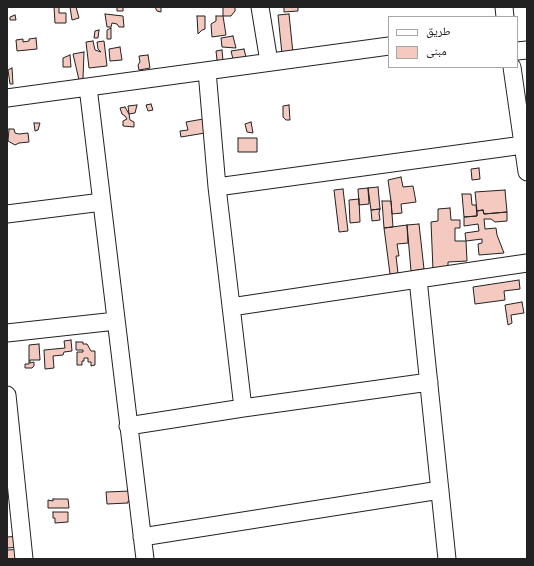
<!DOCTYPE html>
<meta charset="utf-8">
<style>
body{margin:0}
#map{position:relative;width:534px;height:566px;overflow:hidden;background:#fff;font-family:"Source Serif 4","Noto Naskh Arabic",serif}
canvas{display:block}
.frame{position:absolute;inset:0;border:8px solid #222;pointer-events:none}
.legend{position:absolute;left:388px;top:16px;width:130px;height:52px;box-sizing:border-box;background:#fff;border:1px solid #a7a7a7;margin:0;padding:5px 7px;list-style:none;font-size:12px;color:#222}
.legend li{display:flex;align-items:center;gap:8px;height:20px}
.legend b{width:20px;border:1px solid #a7a7a7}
</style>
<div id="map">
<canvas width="534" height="566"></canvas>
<div class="frame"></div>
<ul class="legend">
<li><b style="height:5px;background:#fff"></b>طريق</li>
<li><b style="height:11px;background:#f3c9c0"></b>مبنى</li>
</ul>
</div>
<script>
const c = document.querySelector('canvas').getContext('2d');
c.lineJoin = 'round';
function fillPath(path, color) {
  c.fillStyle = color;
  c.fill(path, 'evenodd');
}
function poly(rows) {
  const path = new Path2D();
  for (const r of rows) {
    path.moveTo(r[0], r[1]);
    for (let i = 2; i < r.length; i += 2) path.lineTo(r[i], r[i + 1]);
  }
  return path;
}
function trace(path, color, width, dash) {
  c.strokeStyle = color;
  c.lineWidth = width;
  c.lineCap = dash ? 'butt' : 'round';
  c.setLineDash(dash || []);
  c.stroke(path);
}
const building = poly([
 [54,7,59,7,59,13,66,13,66,23,55,23,54,7],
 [70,7,76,7,79,18,72,20,70,7],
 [117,7,123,7,123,11,117,11,117,7],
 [155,7,161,7,161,12,157,11,155,7],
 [223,7,235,7,235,11,231,16,223,16,223,7],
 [284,7,298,7,298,11,284,12,284,7],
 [105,14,123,16,124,27,119,27,117,24,112,23,111,27,107,27,105,14],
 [289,14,293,53,282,54,278,15,289,14],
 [15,15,16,20,10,20,10,17,15,15],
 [197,16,205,16,205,29,202,30,198,34,197,16],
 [216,16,223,16,226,35,212,37,211,24,216,21,216,16],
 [111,28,111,39,107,39,107,30,111,28],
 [99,30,98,38,94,38,95,31,99,30],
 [233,36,236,48,222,47,221,38,233,36],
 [36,38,37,49,17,51,16,40,23,39,23,42,29,41,29,39,36,38],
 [93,41,95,50,101,52,98,49,97,42,104,41,107,66,89,68,86,42,93,41],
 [120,47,122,60,110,61,109,49,120,47],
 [244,49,246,57,233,59,231,51,244,49],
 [222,50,223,61,217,60,216,51,222,50],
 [84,52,83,79,79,80,73,54,84,52],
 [70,55,71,67,63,67,63,58,70,55],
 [148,55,150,68,139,70,138,65,140,62,139,56,148,55],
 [12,68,13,84,10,84,8,70,12,68],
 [151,104,153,110,148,111,146,105,151,104],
 [137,105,135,113,129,114,128,106,137,105],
 [289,105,290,120,286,120,283,117,283,106,289,105],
 [125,107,129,114,130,120,134,122,134,127,123,126,123,121,127,119,125,116,122,114,120,108,125,107],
 [209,118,211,132,181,137,180,131,188,130,186,122,209,118],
 [251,122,253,133,247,132,245,124,251,122],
 [34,123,40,123,38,130,35,131,34,123],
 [9,129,14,129,15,133,19,134,28,133,29,142,19,143,15,145,8,141,9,129],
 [238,138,257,138,257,152,238,152,238,138],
 [479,168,480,179,472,180,471,169,479,168],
 [401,177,403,187,413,186,416,202,401,204,402,213,392,214,391,201,388,180,401,177],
 [378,187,380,209,371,210,368,188,378,187],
 [368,188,369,204,359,205,358,189,368,188],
 [343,189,348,231,339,232,334,190,343,189],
 [505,190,507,212,484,214,483,210,477,211,475,192,505,190],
 [462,194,471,194,472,205,476,205,477,216,464,217,462,194],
 [359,199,360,222,350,223,349,200,359,199],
 [382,201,391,201,393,227,384,228,382,201],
 [450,208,451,220,460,220,460,228,455,228,455,241,466,241,467,261,448,262,448,269,433,270,431,222,438,221,438,209,450,208],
 [380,209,379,213,380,220,372,221,371,210,380,209],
 [483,210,484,214,507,212,507,221,495,222,491,219,484,219,485,229,496,228,497,235,504,253,479,255,478,244,482,243,482,239,466,241,465,233,479,231,478,224,464,226,464,217,477,216,477,211,483,210],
 [419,224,424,269,411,271,407,225,419,224],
 [407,225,408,243,397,244,399,256,396,256,398,273,390,274,384,228,407,225],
 [519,280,520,289,504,291,505,300,475,304,473,287,519,280],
 [522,302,524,313,511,315,512,323,508,325,505,305,522,302],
 [71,340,72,351,64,352,63,355,53,356,54,368,45,369,44,350,65,348,64,341,71,340],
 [76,342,83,342,83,344,87,344,91,351,95,351,95,365,91,366,91,362,88,362,88,358,84,358,84,361,82,361,82,365,77,365,77,352,83,352,83,350,76,350,76,342],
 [39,344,40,360,30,360,30,363,34,362,34,366,32,368,25,368,25,364,29,364,29,345,39,344],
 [131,491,131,501,128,501,128,503,107,504,106,492,131,491],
 [53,499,68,499,69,508,48,508,48,500,53,501,53,499],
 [53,512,68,512,68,522,55,523,55,518,53,518,53,512],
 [21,536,20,547,7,548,7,537,21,536],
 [27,549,27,559,7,559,7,550,27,549]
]);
fillPath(building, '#f3c9c0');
trace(building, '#222', 1);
const minor = poly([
 [260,7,269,62],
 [504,7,505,17],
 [517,51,527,50],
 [512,67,527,172],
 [207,71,217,187,243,408],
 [88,87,145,559],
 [7,98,389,46],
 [217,187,523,145],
 [7,214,102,202],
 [418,279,447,559],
 [231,307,418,279,527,263],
 [7,333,116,321],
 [7,395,24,559],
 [128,426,243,408,429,382],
 [142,537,440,490]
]);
trace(minor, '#222', 19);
trace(minor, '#fff', 17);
</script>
